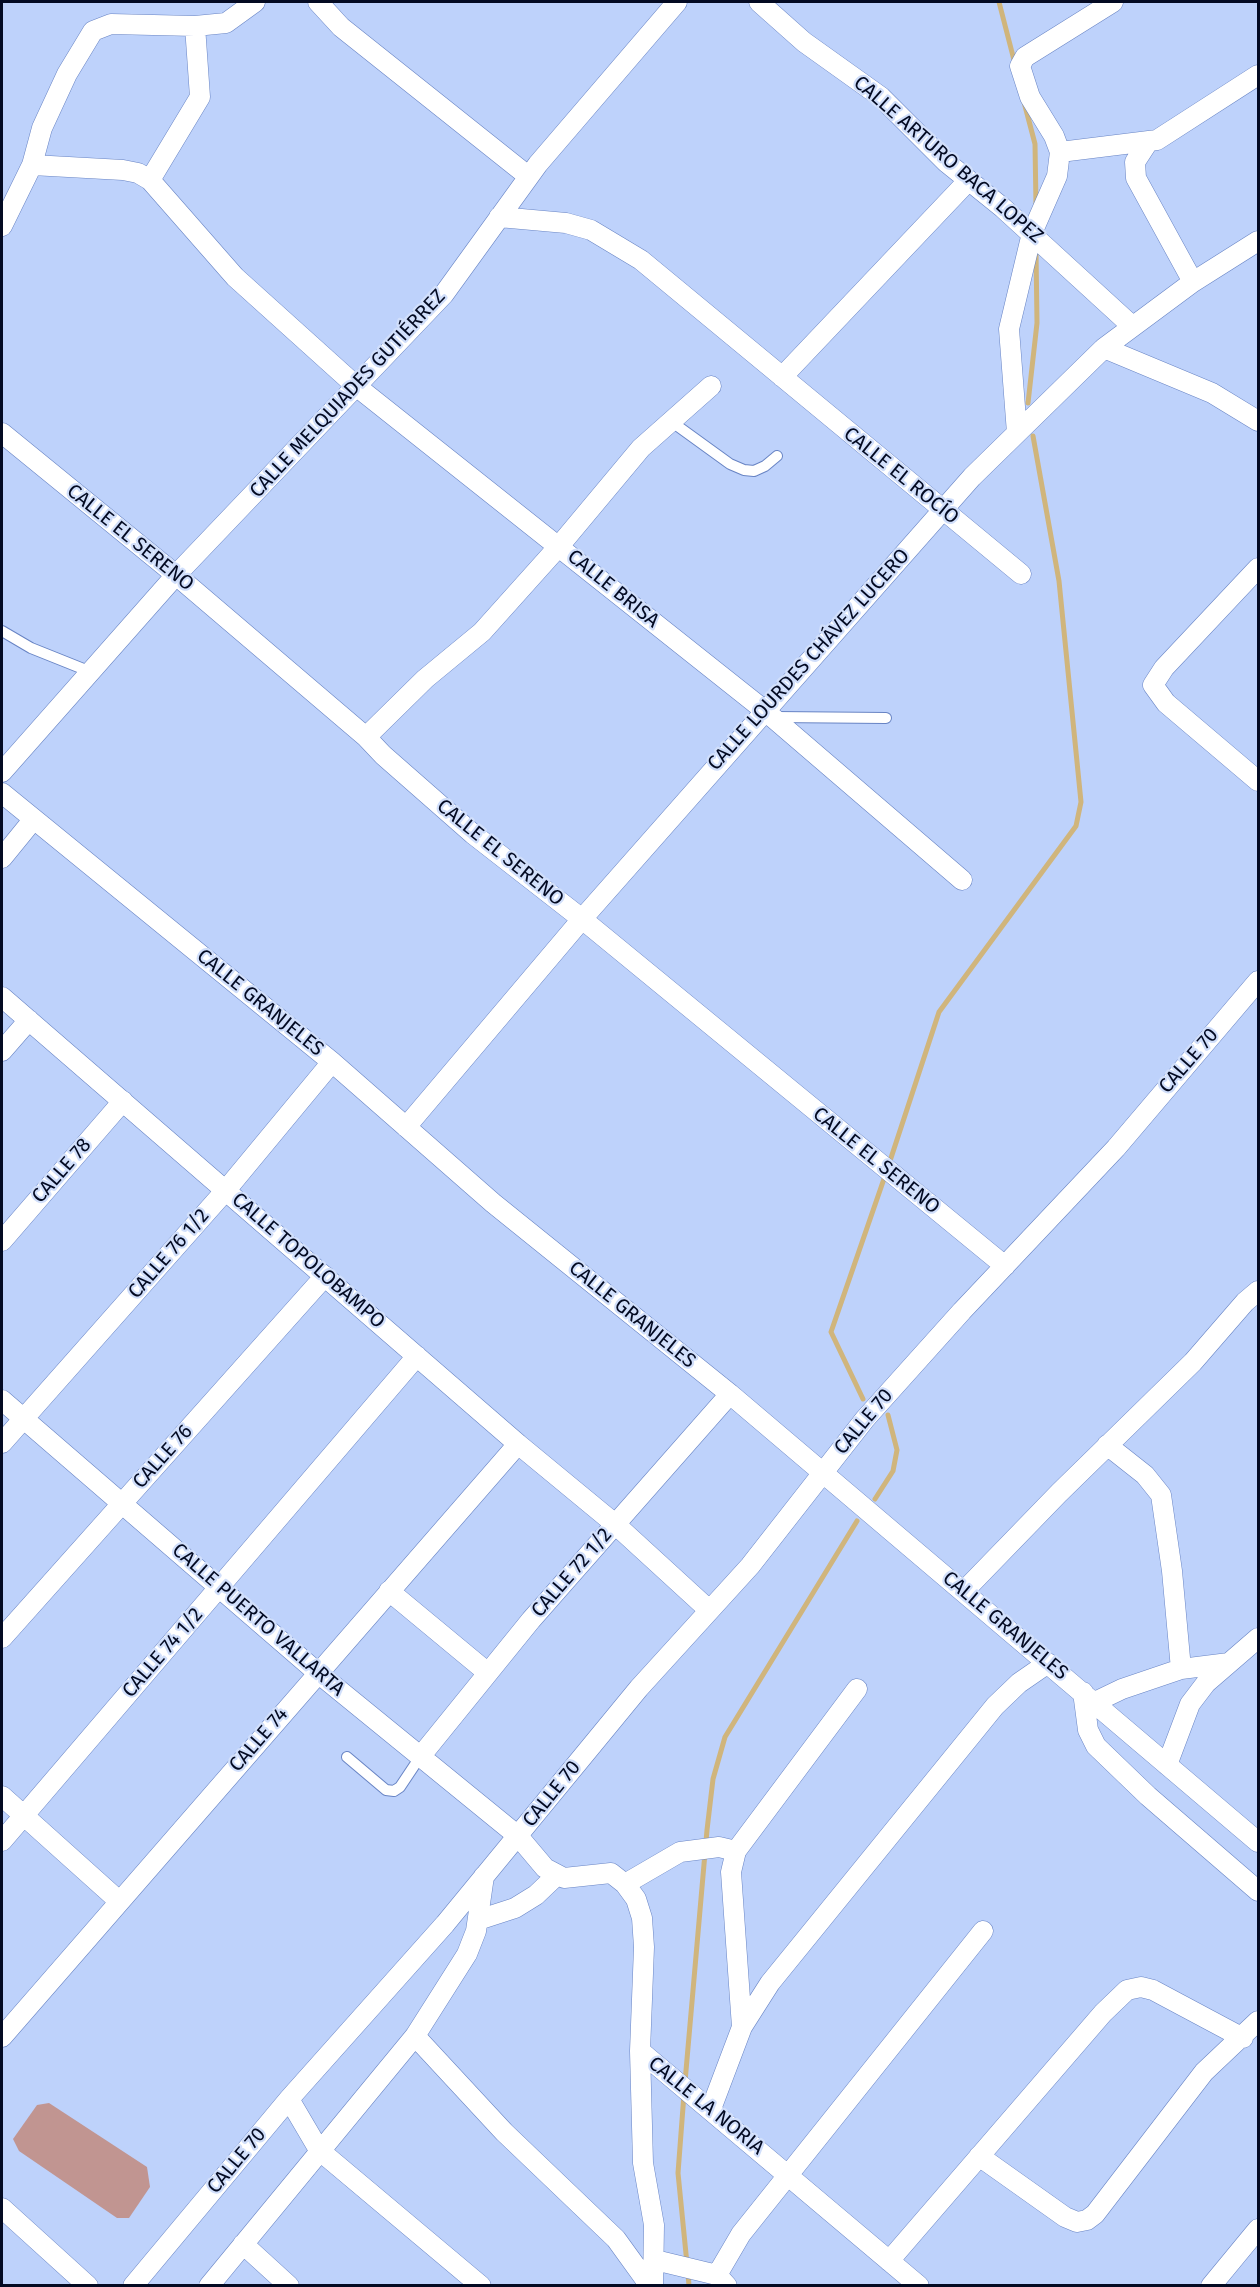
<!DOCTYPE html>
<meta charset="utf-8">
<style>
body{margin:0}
#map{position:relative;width:1260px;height:2287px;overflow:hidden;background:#bed2fb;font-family:"Fira Sans",sans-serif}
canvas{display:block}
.frame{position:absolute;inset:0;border:3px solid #030a22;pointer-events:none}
</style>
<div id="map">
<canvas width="1260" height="2287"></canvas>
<div class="frame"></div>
</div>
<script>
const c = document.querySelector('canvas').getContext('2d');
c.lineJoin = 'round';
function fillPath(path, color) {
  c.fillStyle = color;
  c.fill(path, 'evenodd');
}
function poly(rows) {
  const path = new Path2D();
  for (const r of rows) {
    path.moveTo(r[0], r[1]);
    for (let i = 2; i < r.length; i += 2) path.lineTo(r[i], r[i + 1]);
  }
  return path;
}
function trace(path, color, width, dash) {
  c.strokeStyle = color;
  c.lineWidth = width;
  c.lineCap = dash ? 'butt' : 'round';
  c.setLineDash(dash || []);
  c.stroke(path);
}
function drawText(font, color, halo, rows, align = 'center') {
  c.font = font + ' "Fira Sans",sans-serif';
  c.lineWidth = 4.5;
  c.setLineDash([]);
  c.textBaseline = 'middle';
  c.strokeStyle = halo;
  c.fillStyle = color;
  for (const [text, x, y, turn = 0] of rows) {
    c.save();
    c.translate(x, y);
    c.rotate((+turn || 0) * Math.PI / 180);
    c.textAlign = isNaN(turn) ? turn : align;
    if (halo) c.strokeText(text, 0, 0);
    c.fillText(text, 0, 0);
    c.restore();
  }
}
fillPath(poly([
 [49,2103,147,2167,150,2187,129,2218,117,2218,19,2151,13,2139,37,2105]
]), '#c19591');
trace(poly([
 [999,2,1015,64],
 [1024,102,1035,144,1036,206],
 [1028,403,1037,323,1036,251],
 [889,1164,939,1012,1076,826,1081,802,1059,581,1033,436],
 [863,1399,831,1332,886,1173],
 [875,1499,893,1471,897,1450,888,1415],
 [685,2082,707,1830,713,1779,725,1737,857,1521],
 [684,2094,678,2173,687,2264],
 [688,2273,689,2286]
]), '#d0b57c', 5);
const service = poly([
 [672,422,730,464,744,470,754,471,765,466,777,456],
 [2,631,31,648,91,672],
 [775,717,886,718],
 [347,1757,386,1790,394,1791,400,1787,420,1757]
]);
const minor = poly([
 [318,2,341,27,528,176],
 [759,2,804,42,881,97,946,162,1003,208,1132,326],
 [1148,142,1135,162,1136,178,1193,282],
 [1060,152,1157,140,1258,75],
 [32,165,42,128,67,74,93,31,111,24,195,26,226,23,255,2],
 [150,180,200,97,195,26],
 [499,217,566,223,591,230,641,260,1021,574],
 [2,226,32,165,123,170,138,173,150,180,235,277,356,386,764,710,962,880],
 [1104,348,1212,393,1258,421],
 [782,377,968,181],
 [2,433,176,575,366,737,383,755,473,834,582,919,1005,1266],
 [1017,433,1009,329,1032,233,1057,176,1060,152,1054,136,1030,97,1020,66,1025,57,1113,2],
 [1258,568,1164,668,1153,685,1166,703,1258,781],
 [366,737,425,679,482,632,560,545,641,448,711,386],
 [2,772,176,575,444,294,538,164,677,2],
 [2,793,332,1062,493,1203,730,1394,1258,1842],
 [2,858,33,820],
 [2,997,518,1444,615,1524,709,1610],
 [2,1051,29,1020],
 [406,1127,582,919,972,477,1104,348,1193,282,1258,241],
 [2,1241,123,1101],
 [2,1400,318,1673,518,1836,545,1868,564,1878,611,1873,625,1884,636,1899,642,1918,644,1947,640,2051,643,2163,654,2225,653,2286],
 [2,1443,226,1190,332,1062],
 [1107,1445,1145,1475,1161,1495,1172,1571,1181,1669,1229,1663],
 [389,1591,488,1673],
 [964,1591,1059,1493,1193,1362,1245,1302,1258,1291],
 [2,1638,325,1276],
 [1083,1692,1088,1730,1096,1746,1148,1796,1258,1891],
 [1095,1702,1122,1689,1181,1669],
 [420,1757,531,1620,730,1394],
 [1167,1765,1190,1704,1206,1683,1258,1638],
 [2,1796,119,1901],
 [2,1841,417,1356],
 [625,1884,680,1852,719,1847,736,1851],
 [478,1920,515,1908,536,1895,557,1875],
 [742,2027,731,1872,736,1851,857,1689],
 [415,2036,504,2132,616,2239,650,2286],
 [2,2037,518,1444],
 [640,2051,919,2286],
 [289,2099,319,2150,481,2286],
 [711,2109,742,2027,770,1983,995,1706,1019,1683,1048,1663],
 [979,2156,1065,2217,1077,2222,1087,2220,1095,2214,1204,2072,1258,2021],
 [2,2208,88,2286],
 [243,2244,289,2286],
 [655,2260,717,2275,727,2286],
 [889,2261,1103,2013,1127,1990,1141,1987,1153,1990,1243,2038],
 [717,2275,741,2234,983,1931],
 [133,2286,289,2099,445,1924,639,1688,750,1566,865,1419,962,1311,1116,1148,1258,981],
 [209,2286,415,2036,467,1954,476,1931,484,1876],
 [1211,2286,1258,2229]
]);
trace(service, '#6884c4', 12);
trace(minor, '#6884c4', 21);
trace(service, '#fff', 10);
trace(minor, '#fff', 20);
drawText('20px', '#030a22', '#d1dffb', [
 ["CALLE ARTURO BACA LOPEZ",948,160,41],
 ["CALLE MELQUIADES GUTIÉRREZ",348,394,-47],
 ["CALLE EL ROCÍO",901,476,39],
 ["CALLE EL SERENO",130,538,39],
 ["CALLE BRISA",613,589,39],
 ["CALLE LOURDES CHÁVEZ LUCERO",809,660,-48],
 ["CALLE EL SERENO",500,853,39],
 ["CALLE GRANJELES",260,1003,39],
 ["CALLE 70",1189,1061,-49],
 ["CALLE EL SERENO",876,1161,39],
 ["CALLE 78",62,1171,-49],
 ["CALLE 76 1/2",169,1254,-49],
 ["CALLE TOPOLOBAMPO",308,1261,41],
 ["CALLE GRANJELES",632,1315,39],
 ["CALLE 70",864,1422,-50],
 ["CALLE 76",163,1457,-48],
 ["CALLE 72 1/2",572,1573,-49],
 ["CALLE PUERTO VALLARTA",258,1620,41],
 ["CALLE GRANJELES",1005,1626,40],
 ["CALLE 74 1/2",163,1653,-49],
 ["CALLE 74",259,1740,-49],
 ["CALLE 70",552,1794,-51],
 ["CALLE LA NORIA",706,2106,39],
 ["CALLE 70",237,2161,-50]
]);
</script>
